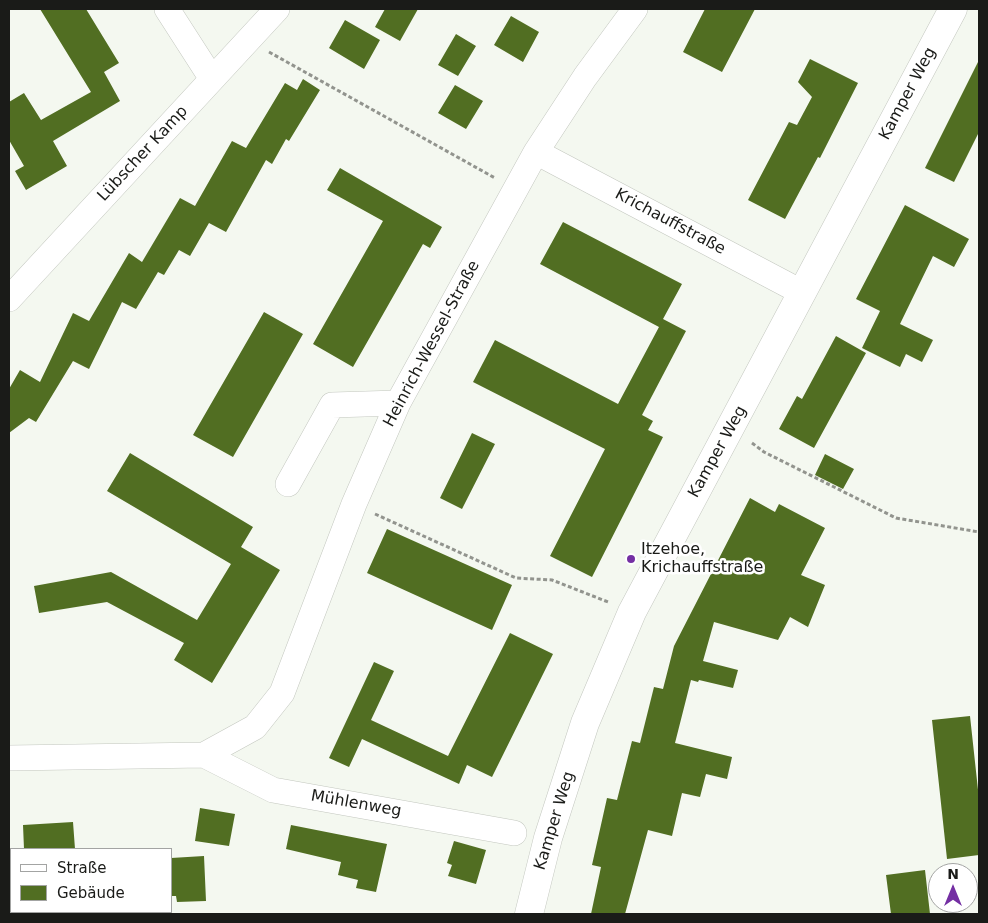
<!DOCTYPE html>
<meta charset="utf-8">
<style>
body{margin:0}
#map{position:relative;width:988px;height:923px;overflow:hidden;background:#f4f8f0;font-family:"DejaVu Sans",sans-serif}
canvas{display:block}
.frame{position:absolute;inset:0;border:10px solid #1a1b18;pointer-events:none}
.legend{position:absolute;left:10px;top:848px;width:162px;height:65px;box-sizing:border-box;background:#fff;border:1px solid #a3a4a3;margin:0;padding:6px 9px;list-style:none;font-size:15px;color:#1a1b18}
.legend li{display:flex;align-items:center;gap:10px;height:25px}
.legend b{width:25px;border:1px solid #a3a4a3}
.north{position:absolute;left:928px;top:863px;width:50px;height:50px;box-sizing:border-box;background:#fff;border:1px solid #a3a4a3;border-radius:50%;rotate:0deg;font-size:14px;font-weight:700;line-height:20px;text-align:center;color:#1a1b18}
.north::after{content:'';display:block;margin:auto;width:18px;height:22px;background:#742fa3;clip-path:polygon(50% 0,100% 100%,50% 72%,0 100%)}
</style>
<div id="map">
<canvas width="988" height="923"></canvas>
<div class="frame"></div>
<ul class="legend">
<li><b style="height:6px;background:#fff"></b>Straße</li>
<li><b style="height:14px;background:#516e22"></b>Gebäude</li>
</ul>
<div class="north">N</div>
</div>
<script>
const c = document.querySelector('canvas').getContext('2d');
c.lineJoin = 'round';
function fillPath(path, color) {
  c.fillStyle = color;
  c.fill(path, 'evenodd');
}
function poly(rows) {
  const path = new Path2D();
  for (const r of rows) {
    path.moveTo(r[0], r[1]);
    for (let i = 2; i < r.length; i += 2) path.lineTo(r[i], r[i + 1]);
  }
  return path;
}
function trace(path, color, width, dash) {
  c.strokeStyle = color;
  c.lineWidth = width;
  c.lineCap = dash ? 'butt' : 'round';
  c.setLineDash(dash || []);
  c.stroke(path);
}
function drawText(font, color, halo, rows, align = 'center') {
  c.font = font + ' "DejaVu Sans",sans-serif';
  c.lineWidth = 5;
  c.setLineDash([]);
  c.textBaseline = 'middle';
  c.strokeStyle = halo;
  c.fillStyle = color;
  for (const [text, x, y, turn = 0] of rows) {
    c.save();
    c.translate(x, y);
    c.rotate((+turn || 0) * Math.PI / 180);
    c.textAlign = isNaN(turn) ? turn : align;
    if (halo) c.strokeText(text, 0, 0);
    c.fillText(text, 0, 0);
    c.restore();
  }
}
fillPath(poly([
 [40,9,86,9,119,63,104,72,120,101,53,141,67,166,26,190,15,171,24,166,9,140,9,102,24,93,41,120,91,92],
 [385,9,418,9,400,41,375,27],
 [705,9,755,9,722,72,683,52],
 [511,16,539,32,523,62,494,45],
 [345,20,380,40,364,69,329,48],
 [456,34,476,46,458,76,438,65],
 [810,59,858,83,820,158,818,157,785,219,748,200,789,122,797,125,812,97,798,82],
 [979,60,979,132,954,182,925,168],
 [303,79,320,90,289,141,286,139,272,164,266,160,226,232,209,223,190,256,179,250,164,275,158,272,136,309,122,302,89,369,73,361,36,422,29,418,9,433,9,389,20,370,40,382,73,313,89,321,129,253,142,262,180,198,195,206,232,141,246,148,285,83,297,90],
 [455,85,483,101,466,129,438,113],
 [340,168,442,227,430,248,423,244,353,367,313,344,383,221,327,190],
 [905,205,969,239,954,267,933,256,900,324,933,340,922,362,906,354,900,367,862,348,880,311,856,299],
 [563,222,682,284,663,319,686,331,642,415,653,421,648,430,663,437,592,577,550,556,605,449,473,382,495,340,618,404,659,327,540,264],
 [264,312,303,334,233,457,193,435],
 [836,336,866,353,814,448,779,429,797,396,802,399],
 [472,433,495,444,462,509,440,498],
 [130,453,253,527,241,547,280,570,212,683,174,660,184,643,107,602,39,613,34,586,111,572,197,620,231,564,107,491],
 [825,454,854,469,843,489,815,475],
 [750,498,775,512,779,504,825,528,801,575,825,585,808,627,790,617,778,640,714,622,703,661,738,670,733,688,699,680,698,682,691,680,675,743,732,757,727,779,706,774,700,797,682,793,672,836,648,830,625,914,591,914,601,867,592,865,607,798,617,800,632,741,640,743,654,687,663,689,674,646],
 [387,529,512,585,492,630,367,573],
 [510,633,553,654,492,777,467,765,459,784,362,739,349,767,329,758,374,662,394,671,371,720,448,756],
 [970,716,979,799,979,855,947,859,932,720],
 [200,808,235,814,229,846,195,841],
 [73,822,75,849,24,849,23,825],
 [291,825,387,844,376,892,356,888,358,880,338,875,341,862,286,849],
 [454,841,486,850,476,884,448,876,452,865,447,863],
 [204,856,206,901,177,902,176,896,171,896,171,858],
 [925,870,930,914,891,914,886,875]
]), '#516e22');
const minor = poly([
 [167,9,212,79],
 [536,152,803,293],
 [9,299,277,9],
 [288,484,332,405,398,403],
 [204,755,273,790,514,833],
 [9,758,204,755,255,727,282,693,354,504,398,403,536,152,585,77,635,9]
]);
const major = poly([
 [529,914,548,838,585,723,632,612,953,9]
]);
trace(minor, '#c3c7bf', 26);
trace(major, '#c3c7bf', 29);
trace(poly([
 [269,52,495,178],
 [752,443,764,452,896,518,979,532],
 [375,514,516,578,552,580,608,602]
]), '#92948e', 3, [4, 2.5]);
trace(minor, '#fff', 25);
trace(major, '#fff', 28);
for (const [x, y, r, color] of [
 [631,559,5,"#742fa3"]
]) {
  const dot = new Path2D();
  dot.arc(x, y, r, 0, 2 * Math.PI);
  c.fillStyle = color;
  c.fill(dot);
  trace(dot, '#fff', 2);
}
drawText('16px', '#1a1b18', '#fff', [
 ["Kamper Weg",908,94,-62],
 ["Lübscher Kamp",143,154,-47],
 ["Krichauffstraße",670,222,28],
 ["Heinrich-Wessel-Straße",432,344,-62],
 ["Kamper Weg",718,452,-61],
 ["Mühlenweg",356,804,10],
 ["Kamper Weg",555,821,-73]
]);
drawText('16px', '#1a1b18', '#fff', [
 ["Itzehoe,",641,550],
 ["Krichauffstraße",641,568]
], 'left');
</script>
